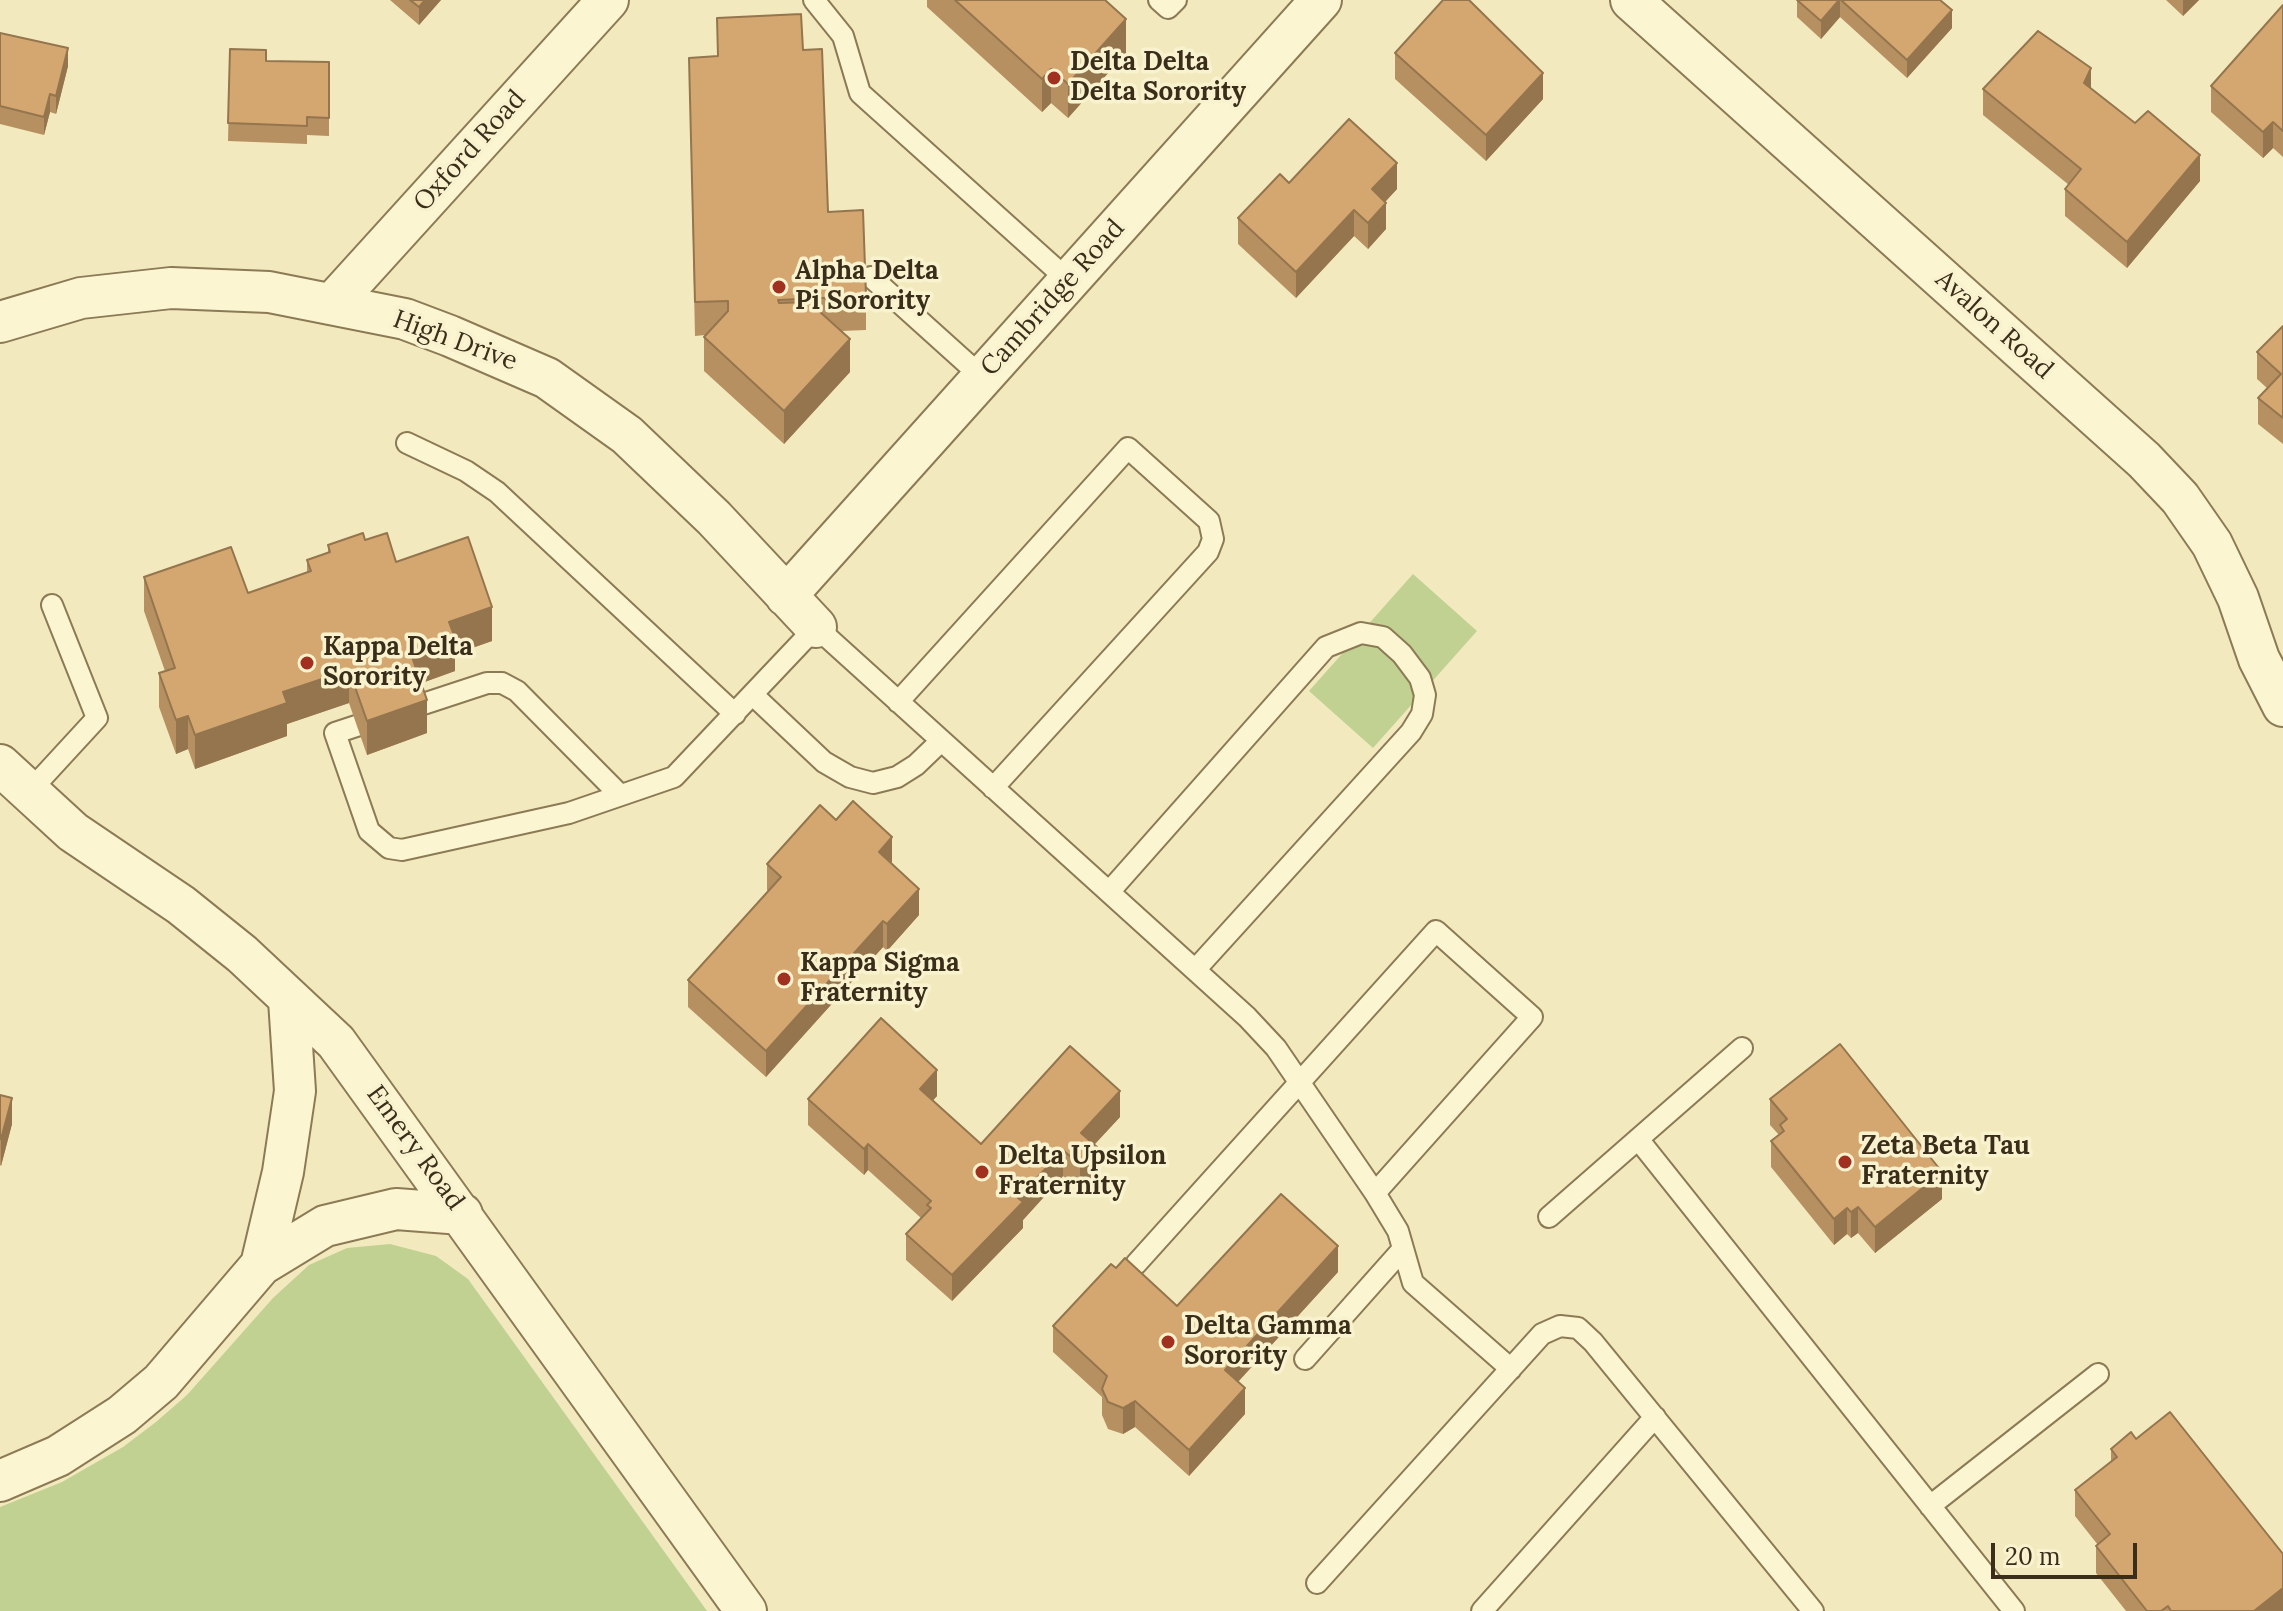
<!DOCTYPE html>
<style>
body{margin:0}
#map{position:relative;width:2283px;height:1611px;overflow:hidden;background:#f2eabe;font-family:Lora,serif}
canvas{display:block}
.scale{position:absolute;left:1991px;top:1543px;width:146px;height:36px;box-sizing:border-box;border:4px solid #3a2e1b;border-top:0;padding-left:10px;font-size:24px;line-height:28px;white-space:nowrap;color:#3a2e1b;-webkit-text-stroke:6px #f8f2ce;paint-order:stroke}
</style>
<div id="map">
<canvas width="2283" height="1611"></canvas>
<div class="scale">20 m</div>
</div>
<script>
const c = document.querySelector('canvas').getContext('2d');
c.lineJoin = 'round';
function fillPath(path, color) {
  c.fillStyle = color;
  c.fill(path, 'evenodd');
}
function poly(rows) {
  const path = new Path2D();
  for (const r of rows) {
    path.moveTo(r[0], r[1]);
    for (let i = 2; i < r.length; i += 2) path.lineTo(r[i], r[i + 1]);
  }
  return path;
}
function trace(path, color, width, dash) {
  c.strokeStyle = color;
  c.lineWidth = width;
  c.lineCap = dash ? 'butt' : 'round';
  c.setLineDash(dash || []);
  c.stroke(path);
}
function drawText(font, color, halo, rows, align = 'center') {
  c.font = font + ' Lora,serif';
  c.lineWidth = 7;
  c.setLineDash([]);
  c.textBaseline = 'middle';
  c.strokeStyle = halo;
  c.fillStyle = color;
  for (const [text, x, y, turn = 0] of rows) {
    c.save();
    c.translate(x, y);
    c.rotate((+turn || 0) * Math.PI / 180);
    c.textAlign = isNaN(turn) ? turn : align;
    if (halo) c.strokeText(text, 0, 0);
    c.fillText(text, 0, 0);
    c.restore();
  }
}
fillPath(poly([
 [1413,574,1477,631,1373,748,1309,691],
 [390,1244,436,1256,468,1279,707,1611,0,1611,0,1507,62,1482,123,1447,156,1422,187,1395,273,1298,309,1265,347,1248]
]), '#c0d191');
const lane = poly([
 [814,0,843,36,860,93,1069,281],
 [1159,0,1168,8,1176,0],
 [871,277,982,377],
 [407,443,466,471,497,492,735,714],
 [753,695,824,762,850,777,873,783,897,777,916,765,941,741],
 [898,702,1128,448,1209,521,1213,539,1208,552,993,788],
 [28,793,97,718,52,605],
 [619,794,517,691,502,683,487,683,335,733,369,831,389,848,402,850,569,813,674,777,816,627,1247,1017,1276,1048,1375,1193,1398,1231,1413,1283,1511,1369],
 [1109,892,1326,647,1361,633,1383,637,1402,654,1420,678,1425,695,1422,714,1411,732,1195,970],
 [1638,1139,2014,1611],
 [1549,1217,1742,1048],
 [1136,1264,1436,931,1532,1017,1375,1193],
 [1305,1359,1402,1250],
 [1930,1506,2098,1374],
 [1317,1583,1542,1334,1560,1326,1578,1328,1593,1342,1813,1611],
 [1482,1611,1655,1417]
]);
const street = poly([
 [1631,0,2144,460,2180,498,2212,544,2238,598,2259,659,2283,706],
 [333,303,608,0],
 [0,322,81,298,171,288,269,292,405,319,450,336,547,378,627,435,714,518,816,627],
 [786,596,1321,0],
 [0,765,73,832,181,905,242,954,336,1042,746,1611],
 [261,1265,283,1172,295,1091,289,1000],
 [0,1481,58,1456,122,1415,161,1382,261,1265,325,1226,396,1209,462,1214]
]);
trace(lane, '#8c7a55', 24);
trace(street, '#8c7a55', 44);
trace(lane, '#fcf5d2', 20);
trace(street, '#fcf5d2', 40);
fillPath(poly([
 [390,0,441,0,419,25],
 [927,0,1105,0,1126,53,1068,118,1051,103,1042,112,927,7],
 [1797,0,1940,0,1952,28,1907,78,1840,17,1821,39,1797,17],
 [2166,0,2199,0,2183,16],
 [2283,5,2283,157,2273,148,2263,158,2211,112,2211,86],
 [717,18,803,50,828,212,866,296,866,330,841,331,850,372,784,444,704,371,704,337,705,335,695,336,689,58,717,56],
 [0,33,68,66,56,114,50,112,44,135,0,124],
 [230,49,266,61,329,62,329,136,307,135,307,144,228,141],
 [1395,53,1543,99,1486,161,1395,79],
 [2091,88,2200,181,2127,268,2065,216,2065,189,2069,185,1983,115,1983,89],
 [1289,183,1397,189,1385,202,1386,229,1368,249,1354,236,1296,298,1238,244,1238,218],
 [2283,326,2283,444,2258,424,2258,398,2267,388,2257,379,2257,352],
 [365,540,396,562,492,641,455,654,455,671,421,683,427,733,367,755,349,703,287,724,287,736,195,769,188,749,176,754,159,707,159,673,165,671,144,611,144,577,248,593,307,573,307,560,328,553,328,545],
 [836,820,919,915,887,951,883,947,766,1077,688,1007,688,980,768,891,767,890,767,864],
 [0,1095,12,1124,1,1166,0,1165],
 [937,1096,933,1100,981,1144,1120,1117,1094,1145,1097,1174,1080,1191,1063,1176,1023,1220,1023,1228,952,1301,906,1260,906,1234,921,1218,868,1170,864,1175,808,1125,808,1099],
 [1770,1099,1942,1199,1875,1253,1858,1233,1851,1238,1847,1234,1834,1245,1771,1167,1771,1141,1779,1135,1770,1125],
 [1116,1268,1177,1306,1338,1272,1238,1382,1245,1414,1189,1476,1135,1427,1123,1434,1108,1429,1102,1415,1102,1397,1053,1352,1053,1326],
 [2136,1439,2283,1611,2126,1611,2096,1573,2096,1546,2098,1545,2075,1516,2075,1490,2111,1462,2111,1449]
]), '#b69060');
fillPath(poly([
 [425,0,441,0,419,25,419,7],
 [1840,0,1840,17,1821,39,1821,21],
 [2183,0,2199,0,2183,16],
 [1952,10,1952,28,1907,78,1907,60],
 [1126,19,1126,53,1068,118,1068,84],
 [68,48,68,66,56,114,56,96],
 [2091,68,2091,94,2084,83],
 [1051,69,1051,103,1042,112,1042,79],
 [1543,73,1543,99,1486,161,1486,135],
 [50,94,50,112,44,135,44,117],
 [2273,122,2273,148,2263,158,2263,132],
 [2200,155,2200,181,2127,268,2127,242],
 [1397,163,1397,189,1372,216,1372,189],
 [1386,203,1386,229,1368,249,1368,223],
 [1354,210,1354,236,1296,298,1296,272],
 [850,339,850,372,784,444,784,411],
 [492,607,492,641,455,654,455,671,411,687,411,654,449,622],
 [349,670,349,703,287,724,287,736,195,769,195,735,283,692],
 [427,700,427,733,367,755,367,721],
 [188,716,188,749,176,754,176,720],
 [892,837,892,863,879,852],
 [919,889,919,915,887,951,887,924],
 [883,921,883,947,766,1077,766,1051],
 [937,1070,937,1096,920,1115,920,1089],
 [1120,1091,1120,1117,1081,1159,1081,1133],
 [12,1098,12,1124,1,1166,1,1139],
 [868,1144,868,1170,864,1175,864,1149],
 [1097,1147,1097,1174,1080,1191,1080,1165],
 [1063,1150,1063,1176,1023,1220,1023,1228,952,1301,952,1275,1018,1198],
 [1942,1172,1942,1199,1875,1253,1875,1227],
 [1858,1207,1858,1233,1851,1238,1851,1212],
 [1847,1208,1847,1234,1834,1245,1834,1219],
 [1338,1246,1338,1272,1225,1396,1225,1370],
 [1245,1388,1245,1414,1189,1476,1189,1450],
 [1135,1401,1135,1427,1123,1434,1123,1408],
 [2283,1588,2283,1611,2254,1611]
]), '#94754e');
const building = poly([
 [410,0,425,0,419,7,410,0],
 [955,0,1105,0,1126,19,1068,84,1051,69,1042,79,955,0],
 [1443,0,1469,0,1543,73,1486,135,1395,53,1443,0],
 [1797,0,1839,0,1821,21,1797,0],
 [1841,0,1940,0,1952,10,1907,60,1841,0],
 [2283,5,2283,131,2273,122,2263,132,2211,86,2283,5],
 [801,14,803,50,822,49,828,212,863,210,866,296,778,300,779,303,809,302,850,339,784,411,704,337,728,311,728,301,695,302,689,58,718,56,717,18,801,14],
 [2038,31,2091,68,2084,83,2135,123,2148,111,2200,155,2127,242,2065,189,2081,169,1983,89,2038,31],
 [0,33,68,48,56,96,50,94,44,117,0,106,0,33],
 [230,49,266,50,266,61,329,62,329,118,307,117,307,126,228,123,230,49],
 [1349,119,1397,163,1372,189,1386,203,1368,223,1354,210,1296,272,1238,218,1280,174,1289,183,1349,119],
 [2283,326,2283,418,2258,398,2281,374,2257,352,2283,326],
 [363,533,365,540,387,533,396,562,468,537,492,607,449,622,455,638,411,654,427,700,367,721,349,670,283,692,287,703,195,735,188,716,176,720,159,673,175,668,144,577,231,547,248,593,311,571,307,560,330,552,328,545,363,533],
 [853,801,892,837,879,852,919,889,887,924,883,921,766,1051,688,980,781,877,767,864,820,805,836,820,853,801],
 [881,1018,937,1070,920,1089,981,1144,1070,1046,1120,1091,1081,1133,1097,1147,1080,1165,1063,1150,1018,1198,1023,1202,952,1275,906,1234,931,1208,927,1205,931,1201,868,1144,864,1149,808,1099,881,1018],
 [1840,1044,1942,1172,1875,1227,1858,1207,1851,1212,1847,1208,1834,1219,1771,1141,1784,1131,1780,1125,1787,1119,1770,1099,1840,1044],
 [0,1095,12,1098,1,1139,0,1139,0,1095],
 [1281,1194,1338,1246,1225,1370,1245,1388,1189,1450,1135,1401,1123,1408,1108,1402,1102,1389,1107,1376,1053,1326,1111,1264,1116,1268,1125,1258,1177,1306,1281,1194],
 [2170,1412,2283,1554,2283,1588,2254,1611,2171,1611,2168,1606,2161,1611,2147,1611,2096,1546,2110,1534,2075,1490,2117,1457,2111,1449,2131,1432,2136,1439,2170,1412]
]);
fillPath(building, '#d4a770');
trace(building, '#94754e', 2);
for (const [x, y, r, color] of [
 [1054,78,8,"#a03120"],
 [779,287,8,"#a03120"],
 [307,663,8,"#a03120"],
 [784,979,8,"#a03120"],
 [1845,1162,8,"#a03120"],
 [982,1172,8,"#a03120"],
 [1168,1342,8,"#a03120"]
]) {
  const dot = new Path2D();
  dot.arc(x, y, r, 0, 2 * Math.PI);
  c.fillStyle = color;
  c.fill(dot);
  trace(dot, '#f8f2ce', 3);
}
drawText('bold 26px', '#3a2e1b', '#f8f2ce', [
 ["Delta Delta",1070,63],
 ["Delta Sorority",1070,93],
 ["Alpha Delta",795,272],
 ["Pi Sorority",795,302],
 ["Kappa Delta",323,648],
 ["Sorority",323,678],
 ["Kappa Sigma",800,964],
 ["Fraternity",800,994],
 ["Zeta Beta Tau",1861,1147],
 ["Fraternity",1861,1177],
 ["Delta Upsilon",998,1157],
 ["Fraternity",998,1187],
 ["Delta Gamma",1184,1327],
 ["Sorority",1184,1357]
], 'left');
drawText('26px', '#3a2e1b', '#f8f2ce', [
 ["Oxford Road",470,151,-48],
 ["Cambridge Road",1053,298,-48],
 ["Avalon Road",1994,325,42],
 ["High Drive",455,341,20],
 ["Emery Road",415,1148,54]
]);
</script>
